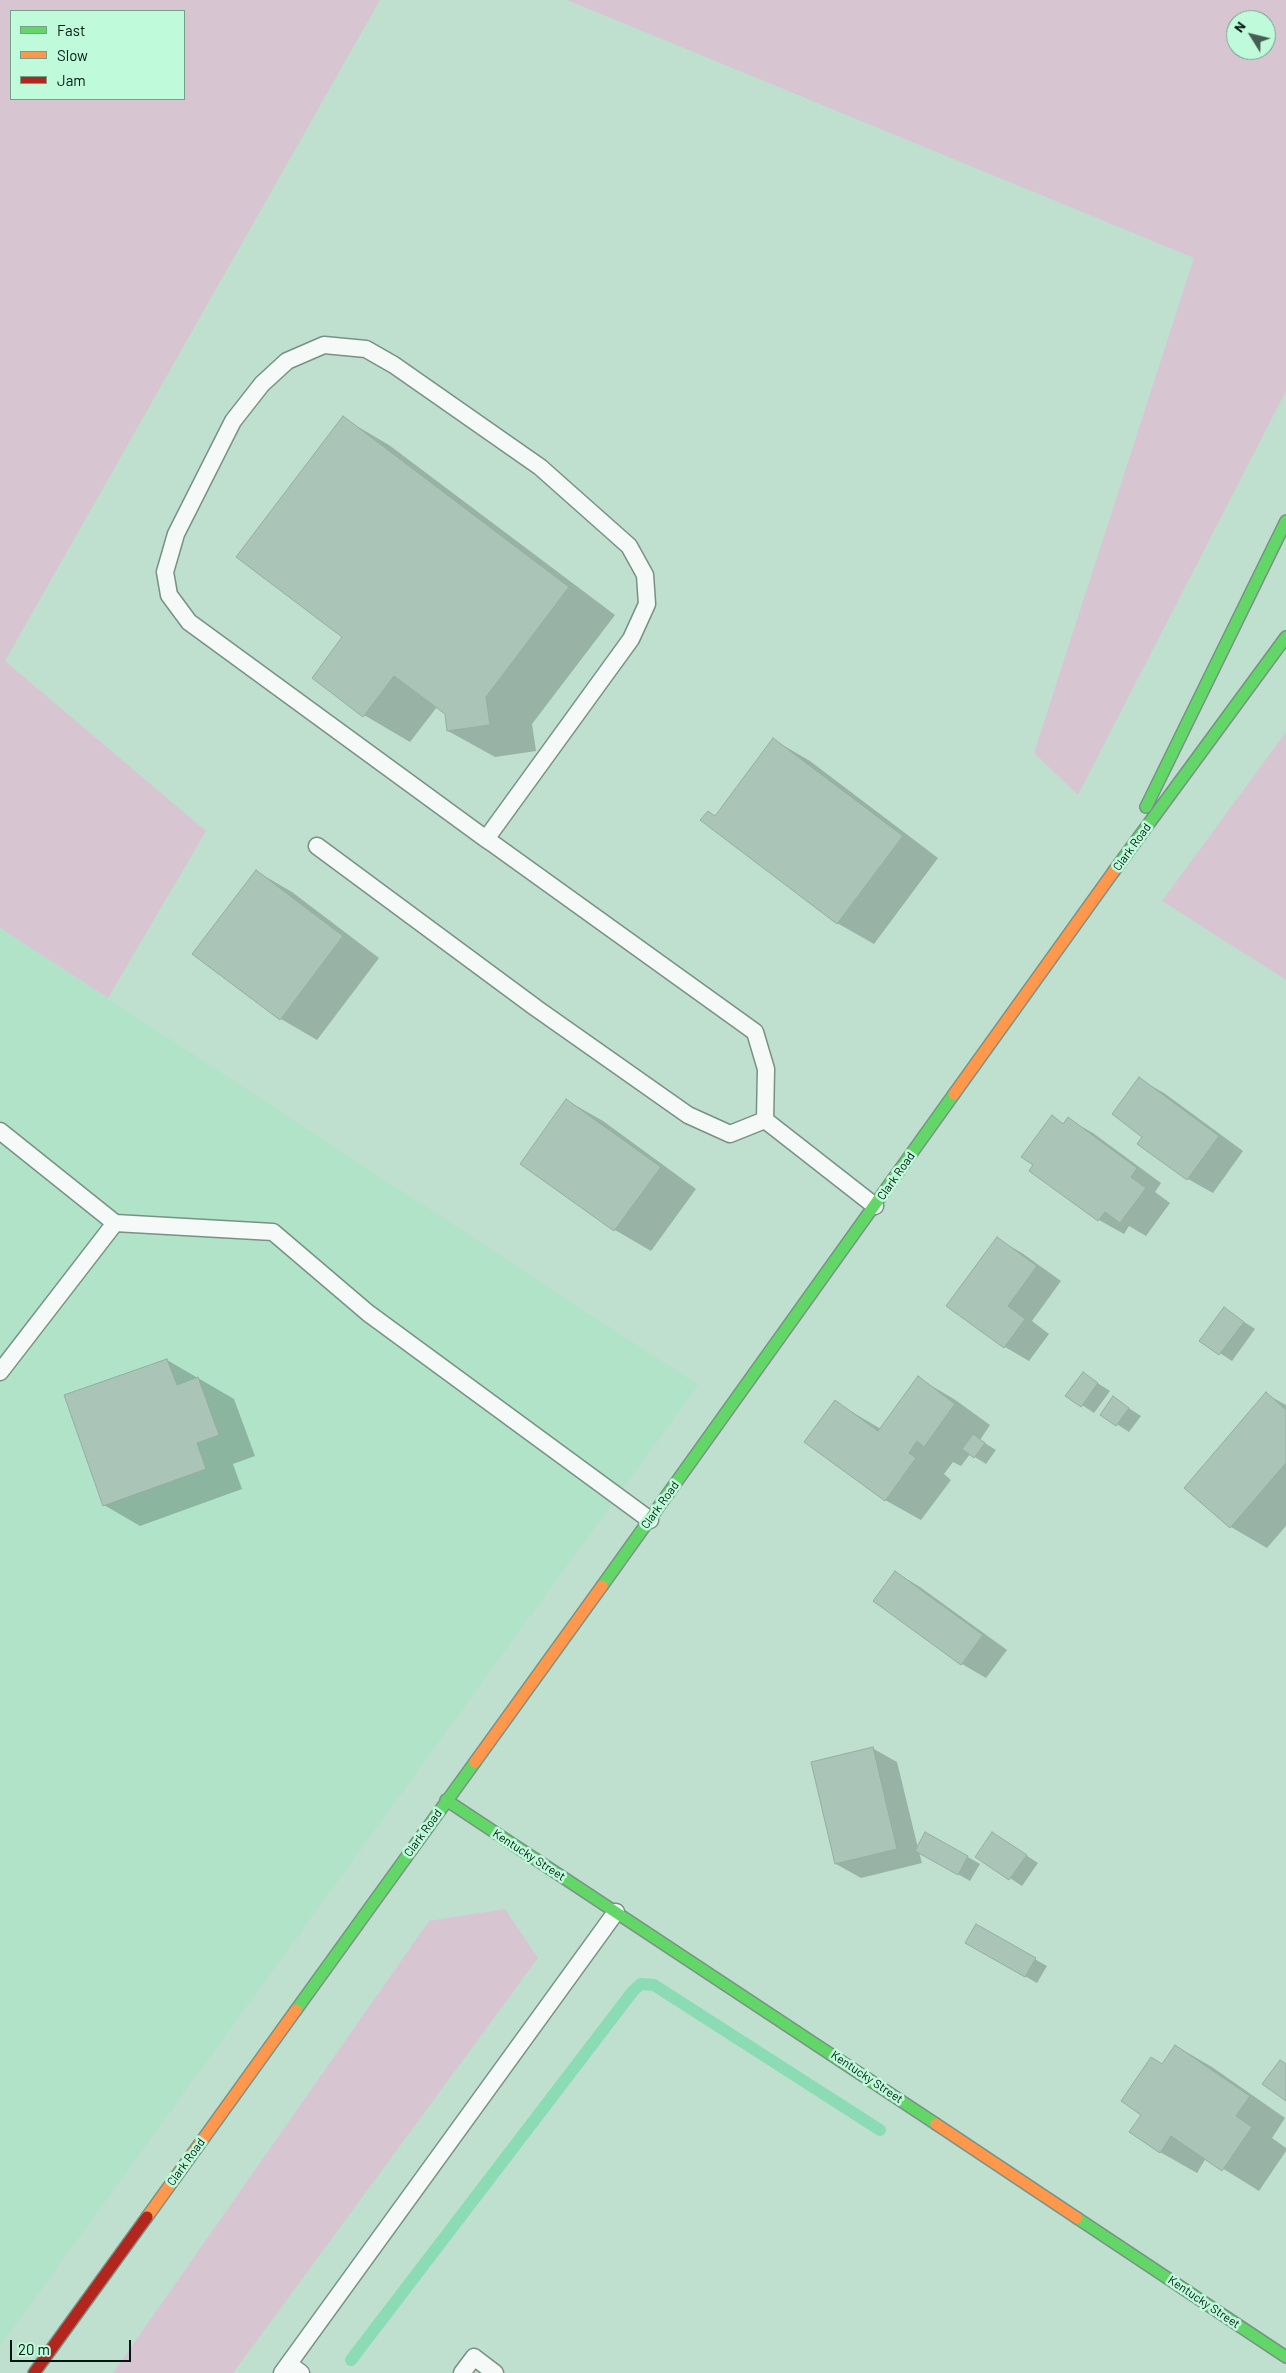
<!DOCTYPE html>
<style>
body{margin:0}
#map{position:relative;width:1286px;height:2373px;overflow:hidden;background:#bfdfcf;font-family:Barlow,sans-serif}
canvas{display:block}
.legend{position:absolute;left:10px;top:10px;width:175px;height:90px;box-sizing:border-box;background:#bffadb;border:1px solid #74a089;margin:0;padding:6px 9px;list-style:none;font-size:15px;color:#03190f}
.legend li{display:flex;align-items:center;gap:10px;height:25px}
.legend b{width:25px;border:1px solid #74a089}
.north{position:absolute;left:1226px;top:10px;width:50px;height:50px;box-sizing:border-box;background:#bffadb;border:1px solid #74a089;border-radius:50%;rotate:306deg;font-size:14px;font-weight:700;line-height:20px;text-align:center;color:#03190f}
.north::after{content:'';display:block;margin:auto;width:18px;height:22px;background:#455e52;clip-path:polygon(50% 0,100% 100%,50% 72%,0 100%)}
.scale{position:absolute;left:10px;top:2340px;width:121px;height:22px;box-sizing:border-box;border:2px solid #03190f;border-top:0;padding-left:6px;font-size:15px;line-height:18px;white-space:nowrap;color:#03190f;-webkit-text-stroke:4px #bffadb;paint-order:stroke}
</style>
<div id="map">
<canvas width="1286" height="2373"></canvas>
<ul class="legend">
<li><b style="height:6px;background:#63d668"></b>Fast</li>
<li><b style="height:6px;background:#ff974d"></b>Slow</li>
<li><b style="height:6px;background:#b3261e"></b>Jam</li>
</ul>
<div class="north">N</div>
<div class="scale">20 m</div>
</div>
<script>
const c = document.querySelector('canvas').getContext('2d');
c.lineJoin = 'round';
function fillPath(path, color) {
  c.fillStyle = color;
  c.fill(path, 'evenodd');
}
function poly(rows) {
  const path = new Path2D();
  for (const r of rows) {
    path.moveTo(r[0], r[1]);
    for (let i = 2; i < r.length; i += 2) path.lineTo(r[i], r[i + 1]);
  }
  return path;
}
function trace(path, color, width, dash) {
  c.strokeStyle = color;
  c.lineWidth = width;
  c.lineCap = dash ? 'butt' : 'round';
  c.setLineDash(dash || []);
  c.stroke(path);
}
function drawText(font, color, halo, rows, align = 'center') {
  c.font = font + ' Barlow,sans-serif';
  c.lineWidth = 5;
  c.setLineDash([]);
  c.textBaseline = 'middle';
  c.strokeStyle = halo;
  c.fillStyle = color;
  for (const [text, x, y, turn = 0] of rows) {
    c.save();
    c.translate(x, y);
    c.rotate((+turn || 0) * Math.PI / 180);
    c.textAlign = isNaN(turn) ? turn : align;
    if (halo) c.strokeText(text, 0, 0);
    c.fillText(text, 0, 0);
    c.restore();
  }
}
fillPath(poly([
 [0,928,698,1385,0,2346]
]), '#b0e3c8');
fillPath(poly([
 [0,0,380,0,5,661,206,831,108,998,0,928],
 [184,11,184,99,11,99,11,11],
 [567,0,1286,0,1286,391,1078,795,1034,753,1194,258],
 [1236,20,1266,20,1266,50,1236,50],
 [1286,732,1286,980,1162,901],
 [505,1909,538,1958,233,2373,113,2373,429,1921]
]), '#d7c6d2');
fillPath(poly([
 [343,418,389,445,615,615,532,724,536,751,495,757,448,731,446,714,437,707,410,742,364,715,344,637],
 [774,740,810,761,938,858,874,944,837,923,716,817],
 [256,871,292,892,379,958,317,1040,281,1019],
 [1139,1079,1164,1093,1243,1151,1213,1193,1188,1179,1139,1143,1144,1136],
 [566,1100,603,1121,696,1189,651,1251,615,1230,521,1163],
 [1052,1117,1064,1124,1068,1119,1093,1133,1161,1183,1155,1192,1170,1203,1146,1236,1129,1226,1124,1234,1099,1220,1031,1170],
 [997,1239,1022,1253,1061,1281,1032,1321,1049,1334,1029,1361,1005,1347],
 [1224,1309,1255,1329,1232,1361,1201,1341],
 [167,1360,234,1399,255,1456,233,1464,242,1489,140,1526,104,1505],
 [1083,1374,1110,1391,1094,1413,1067,1395],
 [918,1378,954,1399,990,1425,980,1440,996,1450,986,1464,970,1454,961,1466,953,1462,944,1474,951,1480,921,1520,885,1500,835,1402,881,1429],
 [1266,1394,1286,1405,1286,1526,1267,1548,1231,1527,1186,1488],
 [1113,1398,1141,1416,1129,1432,1101,1414],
 [895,1572,920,1587,1007,1650,986,1678,962,1664],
 [872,1748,897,1762,918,1848,926,1833,980,1864,970,1881,919,1852,922,1863,861,1878,836,1864],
 [1004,1841,1038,1863,1022,1886,977,1856],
 [976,1926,1047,1966,1037,1983,967,1943],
 [1176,2046,1212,2067,1285,2118,1272,2138,1286,2148,1286,2151,1259,2191,1206,2158,1197,2173,1160,2152,1143,2114]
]), '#0003');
trace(poly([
 [351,2360,633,1991,641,1984,654,1985,880,2130]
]), '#8bdcb5', 12);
const building = poly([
 [343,416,569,587,486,697,490,725,447,731,445,714,394,676,363,717,312,678,342,637,236,557,343,416],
 [773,738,903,836,837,924,700,820,708,811,715,816,773,738],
 [256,870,343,936,280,1020,192,954,256,870],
 [1139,1077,1219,1136,1187,1180,1137,1144,1142,1137,1112,1114,1139,1077],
 [566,1099,661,1167,614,1231,520,1164,566,1099],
 [1052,1115,1063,1124,1068,1117,1137,1168,1131,1177,1146,1188,1120,1223,1105,1212,1098,1221,1029,1171,1033,1165,1021,1157,1052,1115],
 [997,1237,1037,1266,1008,1306,1025,1319,1004,1348,946,1306,997,1237],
 [1224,1307,1244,1322,1219,1355,1199,1341,1224,1307],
 [167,1359,177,1385,198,1377,219,1435,197,1443,206,1469,103,1506,64,1395,167,1359],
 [1083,1372,1098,1383,1081,1407,1065,1396,1083,1372],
 [918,1376,955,1404,924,1447,917,1441,909,1453,916,1458,885,1501,804,1442,835,1400,878,1431,918,1376],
 [1266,1392,1286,1410,1286,1463,1230,1528,1184,1488,1266,1392],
 [1113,1396,1129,1408,1116,1426,1100,1415,1113,1396],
 [973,1434,985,1443,974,1458,962,1449,973,1434],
 [895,1571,983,1635,961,1665,873,1601,895,1571],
 [873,1747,897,1849,835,1864,811,1762,873,1747],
 [925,1832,968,1856,958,1875,915,1851,925,1832],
 [992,1832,1027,1855,1009,1880,975,1857,992,1832],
 [976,1924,1036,1958,1025,1977,965,1943,976,1924],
 [1175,2045,1250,2096,1236,2116,1252,2127,1222,2171,1171,2136,1160,2153,1129,2132,1141,2115,1121,2101,1151,2057,1162,2064,1175,2045],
 [1280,2060,1286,2064,1286,2101,1262,2084,1280,2060]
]);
fillPath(building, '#aac4b7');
trace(building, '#94aea1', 1);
const lane = poly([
 [486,839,631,639,647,604,645,575,629,546,540,467,394,365,366,349,324,345,287,361,262,384,233,421,176,534,165,572,169,595,189,622,486,839,492,843,755,1032,766,1069,765,1120],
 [317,846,536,1008,688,1115,730,1134,765,1120,875,1206],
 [0,1131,115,1223,273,1232,368,1313,650,1520],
 [0,1372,115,1223],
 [289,2364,301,2373],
 [282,2373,616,1912],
 [462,2373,474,2357,495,2373]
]);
const fast = poly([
 [1146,807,1286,521],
 [1114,871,1286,637],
 [602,1586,954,1094],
 [446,1800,936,2124],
 [296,2010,475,1762],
 [1077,2218,1286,2357]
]);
const slow = poly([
 [954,1094,1114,871],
 [475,1762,602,1586],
 [936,2124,1077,2218],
 [147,2217,296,2010]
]);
const jam = poly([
 [34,2373,147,2217]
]);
trace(lane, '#799185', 19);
trace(fast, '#799185', 14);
trace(slow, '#799185', 14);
trace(jam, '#799185', 14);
trace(lane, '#f5faf8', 16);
trace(fast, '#63d668', 11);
trace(slow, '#ff974d', 11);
trace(jam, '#b3261e', 11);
drawText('12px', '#03190f', '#bffadb', [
 ["Clark Road",1132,847,-54],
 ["Clark Road",896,1176,-55],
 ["Clark Road",660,1505,-54],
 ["Clark Road",423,1833,-54],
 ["Kentucky Street",529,1855,33],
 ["Kentucky Street",867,2077,34],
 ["Clark Road",186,2162,-54],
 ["Kentucky Street",1204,2302,34]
]);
</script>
